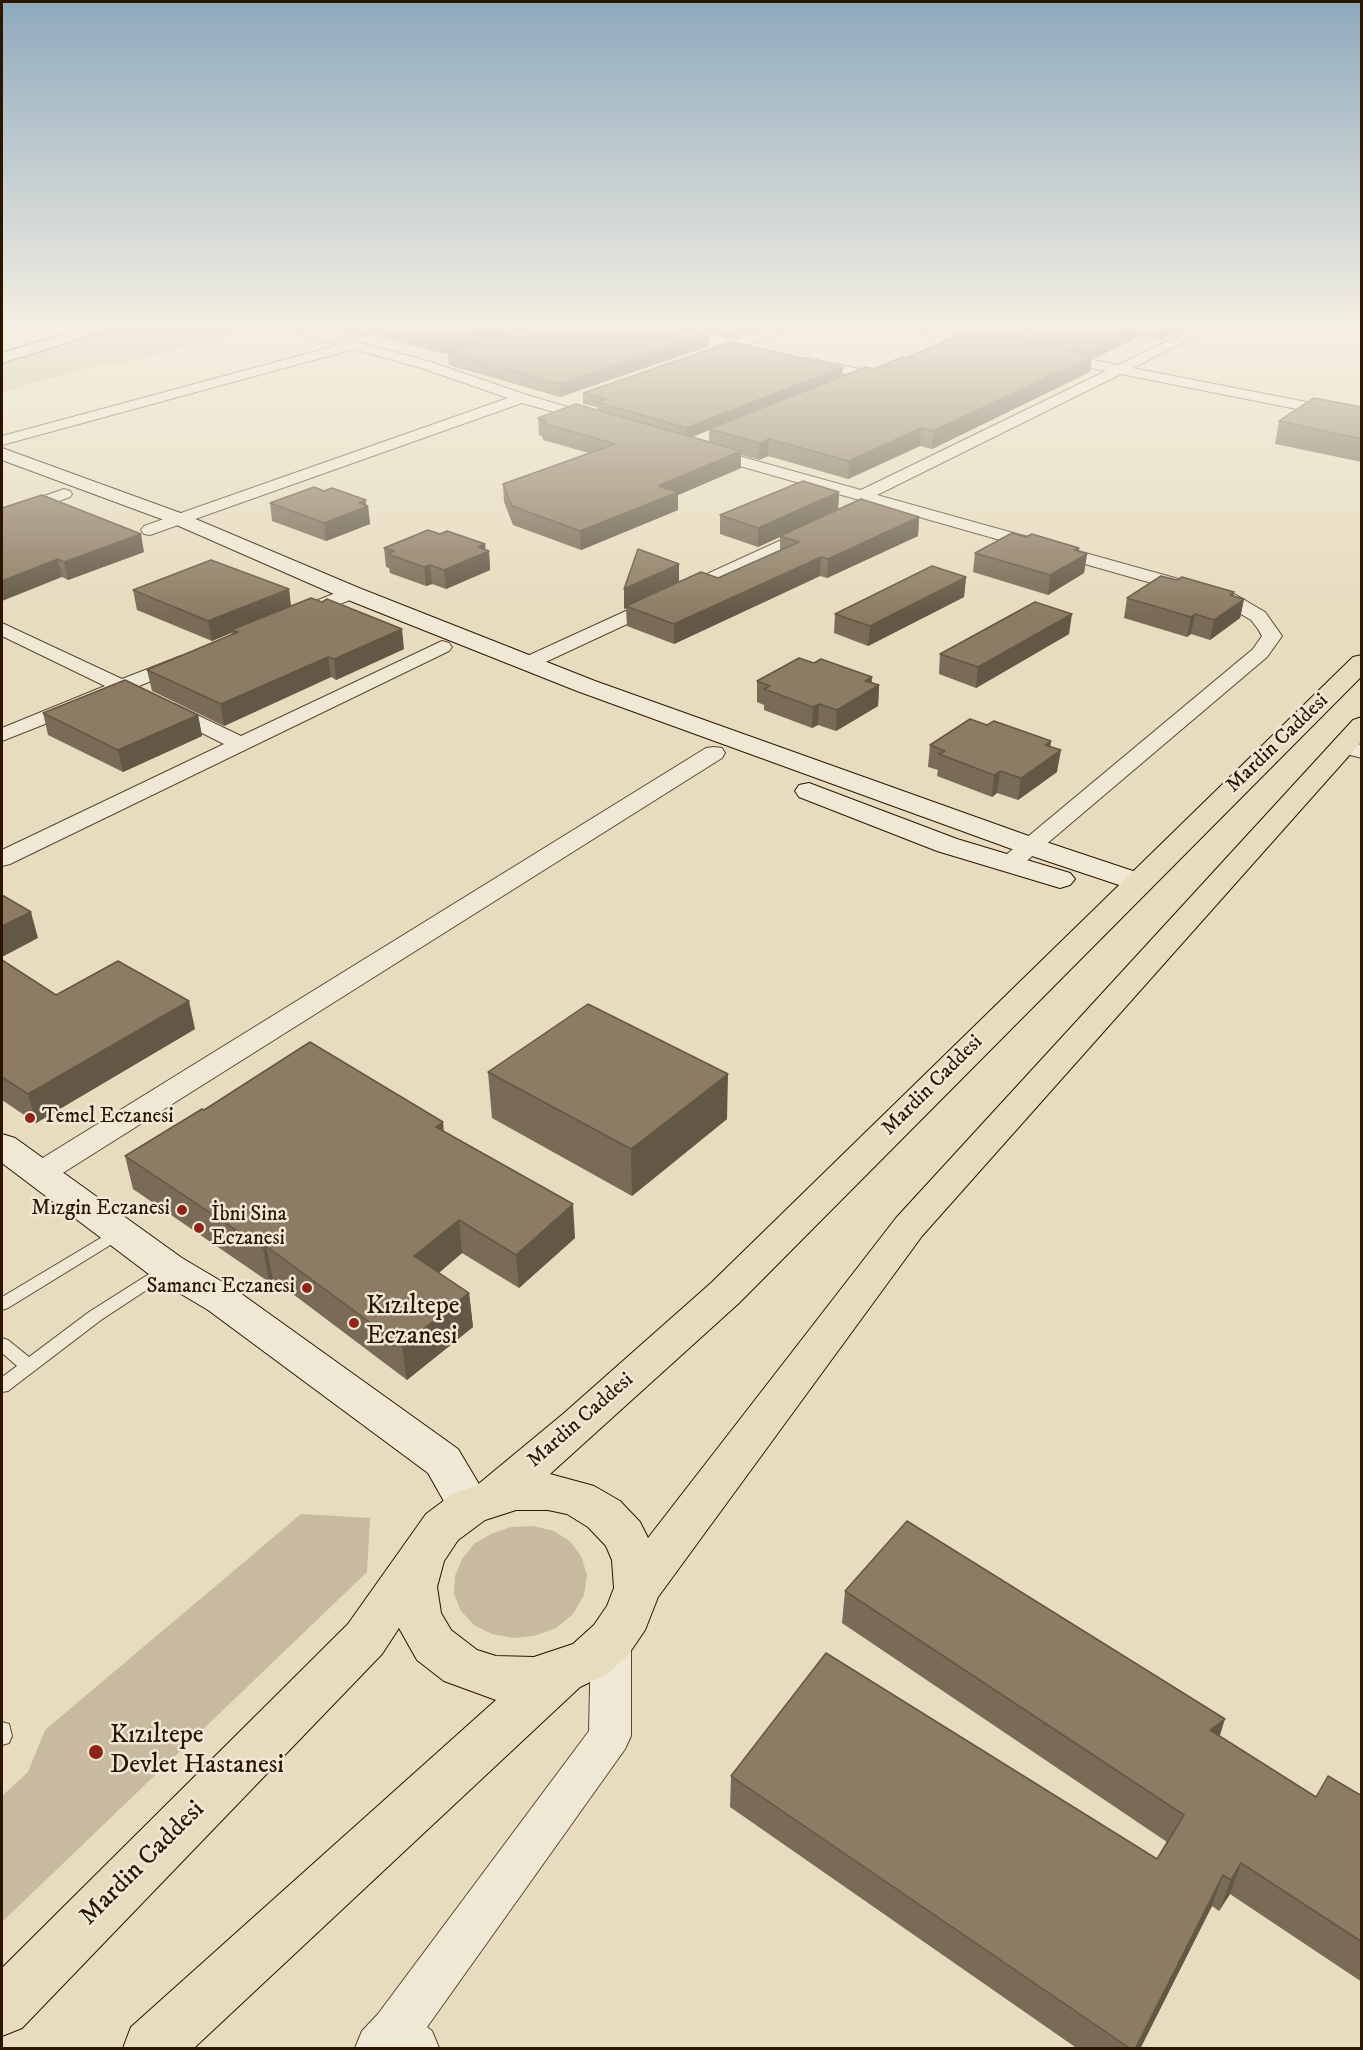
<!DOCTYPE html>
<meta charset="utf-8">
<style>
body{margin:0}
#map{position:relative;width:1363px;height:2050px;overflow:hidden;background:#e7dcbe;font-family:"IM FELL DW Pica",serif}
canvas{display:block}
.frame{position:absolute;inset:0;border:3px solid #2b1400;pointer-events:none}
</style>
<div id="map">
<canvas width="1363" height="2050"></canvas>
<div class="frame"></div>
</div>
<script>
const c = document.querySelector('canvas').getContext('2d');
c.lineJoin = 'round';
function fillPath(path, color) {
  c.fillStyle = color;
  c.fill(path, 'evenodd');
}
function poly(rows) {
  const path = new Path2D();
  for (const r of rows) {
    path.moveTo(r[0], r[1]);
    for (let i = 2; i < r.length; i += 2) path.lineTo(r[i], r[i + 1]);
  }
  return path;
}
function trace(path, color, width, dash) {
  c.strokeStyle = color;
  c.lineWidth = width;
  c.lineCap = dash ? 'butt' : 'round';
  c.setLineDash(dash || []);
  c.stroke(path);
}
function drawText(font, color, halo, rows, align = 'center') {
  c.font = font + ' "IM FELL DW Pica",serif';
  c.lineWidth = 5;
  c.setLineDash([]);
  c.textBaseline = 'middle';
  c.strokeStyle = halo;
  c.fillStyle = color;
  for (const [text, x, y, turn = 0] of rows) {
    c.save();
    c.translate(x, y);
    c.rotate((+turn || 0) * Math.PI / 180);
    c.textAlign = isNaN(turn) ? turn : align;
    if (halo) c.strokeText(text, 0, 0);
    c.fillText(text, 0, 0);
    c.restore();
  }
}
fillPath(poly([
 [116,328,257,328,117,365,109,362,2,392,2,363],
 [301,1514,370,1518,367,1572,2,1922,2,1796,28,1772,45,1730],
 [533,1526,554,1531,571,1542,582,1558,587,1576,584,1595,573,1614,556,1628,534,1636,513,1638,492,1634,474,1625,461,1611,454,1594,455,1576,462,1559,474,1544,491,1534,511,1527]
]), '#c7ba9e');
const lane = poly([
 [119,1227,125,1228,127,1232,125,1236,8,1308,2,1310,2,1297,119,1227],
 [168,1262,174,1264,176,1268,174,1272,101,1320,8,1391,2,1392,2,1377,17,1366,2,1353,2,1338,8,1340,29,1357,89,1312,168,1262],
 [2,1722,9,1724,12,1736,9,1743,2,1745,2,1722]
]);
const street = poly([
 [286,328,308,328,431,362,527,395,602,417,604,420,597,424,522,403,150,535,144,534,141,530,144,526,508,398,421,368,354,349,2,445,2,436,339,345,288,331,286,328],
 [770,328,789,328,787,331,709,359,704,360,697,356,699,353,770,328],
 [907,328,933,328,995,341,997,344,990,348,914,332,907,328],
 [1194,328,1211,328,1133,368,1362,413,1362,422,1121,374,877,495,1236,595,1265,612,1282,636,1267,657,1017,869,1009,871,1001,869,997,864,1001,859,1253,649,1262,636,1258,629,1251,620,1222,603,701,455,698,452,706,447,861,490,1106,371,1052,360,1050,357,1052,354,1057,353,1118,365,1194,328],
 [808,358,873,372,875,375,868,379,803,365,801,362,808,358],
 [64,489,70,491,72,494,70,497,2,522,2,511,64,489],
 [812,526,818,527,821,531,818,535,537,666,530,668,523,666,520,662,523,658,812,526],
 [351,587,357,589,360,593,357,597,304,619,297,621,290,619,288,615,290,611,351,587],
 [2,623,122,679,181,656,188,658,191,662,188,666,139,686,142,691,139,695,132,697,121,694,2,741,2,728,105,686,2,636,2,623],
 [442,641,449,643,452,647,449,651,10,864,2,866,2,850,224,744,160,712,157,708,160,704,167,702,174,704,241,736,442,641],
 [1343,740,1362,745,1362,758,1335,751,1332,746,1335,741,1343,740],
 [714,747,722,748,725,753,722,758,50,1181,39,1184,28,1181,24,1174,28,1167,706,748,714,747],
 [611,1623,625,1628,631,1640,631,1736,625,1749,427,2027,432,2031,439,2048,355,2048,362,2031,378,2014,589,1731,591,1640,597,1628,611,1623]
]);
const secondary = poly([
 [82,328,107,328,105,331,2,363,2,353,82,328],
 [2,448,186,515,359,588,595,681,1040,840,1148,876,1153,882,1148,888,1138,891,1128,888,1020,852,577,691,343,598,172,523,2,460,2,448],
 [809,783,957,839,1070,873,1075,879,1070,885,1060,888,937,851,799,797,795,791,799,785,809,783],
 [2,1134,15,1138,182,1258,236,1290,458,1449,492,1506,486,1519,470,1524,454,1519,428,1473,208,1310,154,1278,2,1163,2,1134]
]);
const highway = poly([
 [1362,655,1362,676,739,1303,550,1474,594,1486,620,1501,640,1522,648,1538,896,1218,1353,720,1362,717,1362,741,922,1236,658,1597,645,1630,628,1655,607,1674,580,1687,194,2048,123,2048,131,2027,496,1700,444,1681,417,1660,399,1628,382,1654,22,2028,2,2036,2,1968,348,1624,426,1514,454,1493,476,1486,563,1414,711,1283,1353,657,1362,655],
 [516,1510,548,1510,567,1514,588,1527,606,1546,612,1560,614,1588,607,1606,594,1625,573,1644,534,1657,496,1656,477,1650,451,1630,441,1613,437,1587,444,1561,458,1540,485,1520,516,1510]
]);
trace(lane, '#5a4630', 2);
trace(street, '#5a4630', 2);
trace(secondary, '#2b1400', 2);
trace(highway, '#2b1400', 2);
fillPath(lane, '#efe8d5');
fillPath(street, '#efe8d5');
fillPath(secondary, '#efe8d5');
fillPath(highway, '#e7dcbe');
fillPath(poly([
 [333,328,526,328,459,348,709,346,560,397,449,365,448,352,442,354,374,334,362,337],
 [682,328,760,328,731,339],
 [989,328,1184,328,1160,340,1141,336,1095,358,1092,357,1090,372,932,449,920,446,848,479,768,456,759,460,741,455,741,468,678,495,678,510,581,550,513,525,504,502,503,484,589,453,543,440,542,436,539,435,538,418,597,410,597,407,583,404,583,393,842,376,874,369,906,358,989,334],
 [709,430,709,442,692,437],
 [1362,407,1362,462,1275,444,1279,421],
 [324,491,368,506,370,524,326,541,272,521,270,503],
 [839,492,838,510,919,517,918,536,827,578,820,576,674,644,627,626,626,608,624,609,624,589,679,564,679,582,718,578,780,551,780,537,758,547,720,534,720,515],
 [2,508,144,552,68,580,62,577],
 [384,548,485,550,489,551,490,570,446,589,432,584,426,586,390,573,389,568,386,567],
 [1078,552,1087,554,1084,573,1048,595,973,572,975,553],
 [966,577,964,597,868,646,834,633,835,614],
 [289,589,291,606,404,649,336,680,331,677,224,726,152,691,147,670,232,635,231,633,212,641,137,610,133,590],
 [1233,596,1244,599,1240,618,1210,640,1191,634,1187,637,1124,618,1127,598],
 [1069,634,976,688,939,674,940,654],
 [814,663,872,677,871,682,879,685,878,706,836,731,818,725,812,728,764,710,764,705,757,702,757,681],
 [43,713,198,715,202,736,123,772,48,735],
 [987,725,1051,741,1050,746,1057,772,1018,800,997,793,992,797,937,776,938,770,928,767,930,745],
 [2,960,56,995,195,1029,36,1123,2,1100],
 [488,1072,727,1119,632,1196,492,1118],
 [204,1110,444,1132,575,1238,519,1288,462,1253,439,1273,469,1293,473,1327,407,1380,273,1279,269,1282,133,1189,125,1156],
 [845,1591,1219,1736,1316,1797,1362,1796,1362,1982,1230,1894,1219,1911,1212,1906,1140,2049,1078,2049,730,1807,731,1776,1157,1859,1167,1842,842,1623]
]), '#796b55');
fillPath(poly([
 [361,328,373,328,374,334,362,337],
 [485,328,526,328,442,354,441,341],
 [731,328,760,328,731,339],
 [1129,328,1142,328,1141,336,1095,358,1097,343],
 [1162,328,1184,328,1160,340],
 [709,334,709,346,560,397,559,384],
 [1078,352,1076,364,1092,356,1090,372,932,449,933,431],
 [843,367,842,377,709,429,709,430,686,440,686,428],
 [921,428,920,446,848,479,849,461],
 [769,439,768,456,759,460,760,443],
 [741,451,741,468,678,495,678,510,581,550,580,531,658,486],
 [839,492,838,510,758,547,758,528],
 [366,500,366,507,368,506,370,524,326,541,324,523,359,503],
 [919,517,918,536,827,578,828,559],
 [141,534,144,552,68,580,64,562],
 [485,544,486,552,489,551,490,570,446,589,444,570,478,547],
 [1079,548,1077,560,1087,554,1084,573,1048,595,1050,575,1074,550],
 [821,557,820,576,674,644,674,624],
 [58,559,62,577,2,601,2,581],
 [679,564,679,583,626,606,626,608,624,609,624,589],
 [430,565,432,584,426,586,424,567],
 [966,577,964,597,868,646,870,626],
 [289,589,291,609,231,630,231,633,212,641,208,621],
 [1234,592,1231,608,1244,599,1240,618,1210,640,1214,620,1230,595],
 [1072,614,1069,634,976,688,978,667],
 [1195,614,1191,634,1187,637,1191,617],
 [402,629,404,649,336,680,334,659],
 [328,657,331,677,224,726,221,704],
 [872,677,871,690,879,685,878,706,836,731,837,710,865,681],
 [819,704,818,725,812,728,813,707],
 [198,715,202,736,123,772,118,750],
 [1051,741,1048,759,1061,750,1057,772,1018,800,1021,778,1045,745],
 [1000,771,997,793,992,797,994,775],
 [31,912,38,938,2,957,2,926],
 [189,1001,195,1029,36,1123,28,1094],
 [728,1074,727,1119,632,1196,631,1149],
 [443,1122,446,1155,436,1127],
 [573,1204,575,1238,519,1288,516,1255],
 [459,1220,462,1253,418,1290,414,1256],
 [266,1246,273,1279,269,1282,263,1248],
 [469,1293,473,1327,407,1380,402,1346],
 [1225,1719,1215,1751,1210,1730],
 [1241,1863,1230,1894,1219,1911,1231,1880],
 [1223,1875,1212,1906,1140,2049,1135,2049]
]), '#635745');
const building = poly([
 [395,328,485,328,441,341,395,328],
 [529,328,682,328,709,334,559,384,448,352,529,328],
 [1020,328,1129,328,1097,343,1020,328],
 [970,330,1078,352,1075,353,1092,356,933,431,921,428,849,461,769,439,760,443,709,429,866,367,874,369,902,357,906,358,970,330],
 [731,342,843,367,686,428,597,402,606,399,583,393,731,342],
 [1314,398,1362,407,1362,439,1279,421,1314,398],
 [576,404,741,451,658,486,678,492,580,531,512,506,503,484,615,444,542,423,547,421,538,418,576,404],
 [803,481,839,492,758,528,720,515,803,481],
 [314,487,324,491,332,488,366,500,359,503,368,506,324,523,270,503,314,487],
 [42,495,141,534,64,562,58,559,2,581,2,508,42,495],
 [861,499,919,517,828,559,821,557,674,624,626,606,701,572,718,578,799,542,780,536,861,499],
 [428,530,440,534,447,531,485,544,478,547,489,551,444,570,430,565,424,567,388,554,394,551,384,548,428,530],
 [1012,533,1026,537,1032,534,1079,548,1074,550,1087,554,1050,575,975,553,1012,533],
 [638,549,679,564,624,589,638,549],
 [211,560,289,589,208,621,133,590,211,560],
 [932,566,966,577,870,626,835,614,932,566],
 [1161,576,1177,580,1182,577,1234,592,1230,595,1244,599,1214,620,1195,614,1191,617,1127,598,1161,576],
 [311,598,322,602,327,599,402,629,334,659,328,657,221,704,147,670,238,632,231,630,311,598],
 [1035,602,1072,614,978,667,940,654,1035,602],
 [799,658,814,663,821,659,872,677,865,681,879,685,837,710,819,704,813,707,764,689,770,686,757,681,799,658],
 [125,680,198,715,118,750,43,713,125,680],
 [970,719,987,725,994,721,1051,741,1045,745,1061,750,1021,778,1000,771,994,775,939,754,945,751,930,745,970,719],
 [2,895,31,912,2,926,2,895],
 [2,960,56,995,118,961,189,1001,28,1094,2,1077,2,960],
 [588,1004,728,1074,631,1149,488,1072,588,1004],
 [310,1042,443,1122,436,1127,573,1204,516,1255,459,1220,414,1256,469,1293,402,1346,266,1246,263,1248,125,1156,202,1109,204,1110,310,1042],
 [907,1521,1225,1719,1210,1730,1316,1797,1328,1776,1362,1796,1362,1942,1241,1863,1231,1880,1223,1875,1135,2049,1131,2049,731,1776,826,1653,1157,1859,1184,1815,845,1591,907,1521]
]);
fillPath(building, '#8d7c63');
trace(building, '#635745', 1.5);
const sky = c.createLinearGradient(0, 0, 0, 615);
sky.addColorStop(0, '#8ea9bd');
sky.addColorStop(0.53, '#f4efe2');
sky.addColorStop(1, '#f4efe200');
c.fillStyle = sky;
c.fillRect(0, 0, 1363, 615);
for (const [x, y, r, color] of [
 [30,1118,6,"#8f2418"],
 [182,1210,6,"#8f2418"],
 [199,1228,6,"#8f2418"],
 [307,1288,6,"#8f2418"],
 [354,1323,6,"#8f2418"],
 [96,1752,8,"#8f2418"]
]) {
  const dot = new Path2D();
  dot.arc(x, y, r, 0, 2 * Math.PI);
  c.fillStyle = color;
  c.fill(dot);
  trace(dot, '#efe8d5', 2);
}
drawText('21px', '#2b1400', '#efe8d5', [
 ["Mardin Caddesi",1278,744,-44],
 ["Mardin Caddesi",933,1086,-45],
 ["Mardin Caddesi",581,1421,-41]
]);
drawText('21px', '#2b1400', '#efe8d5', [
 ["Temel Eczanesi",42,1118],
 ["Mızgin Eczanesi",170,1210,"right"],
 ["İbni Sina",211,1216],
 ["Eczanesi",211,1240],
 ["Samancı Eczanesi",295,1288,"right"]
], 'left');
drawText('26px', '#2b1400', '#efe8d5', [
 ["Kızıltepe",366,1308],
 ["Eczanesi",366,1338],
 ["Kızıltepe",110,1737],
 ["Devlet Hastanesi",110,1767]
], 'left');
drawText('26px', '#2b1400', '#efe8d5', [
 ["Mardin Caddesi",143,1864,-45]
]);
</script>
